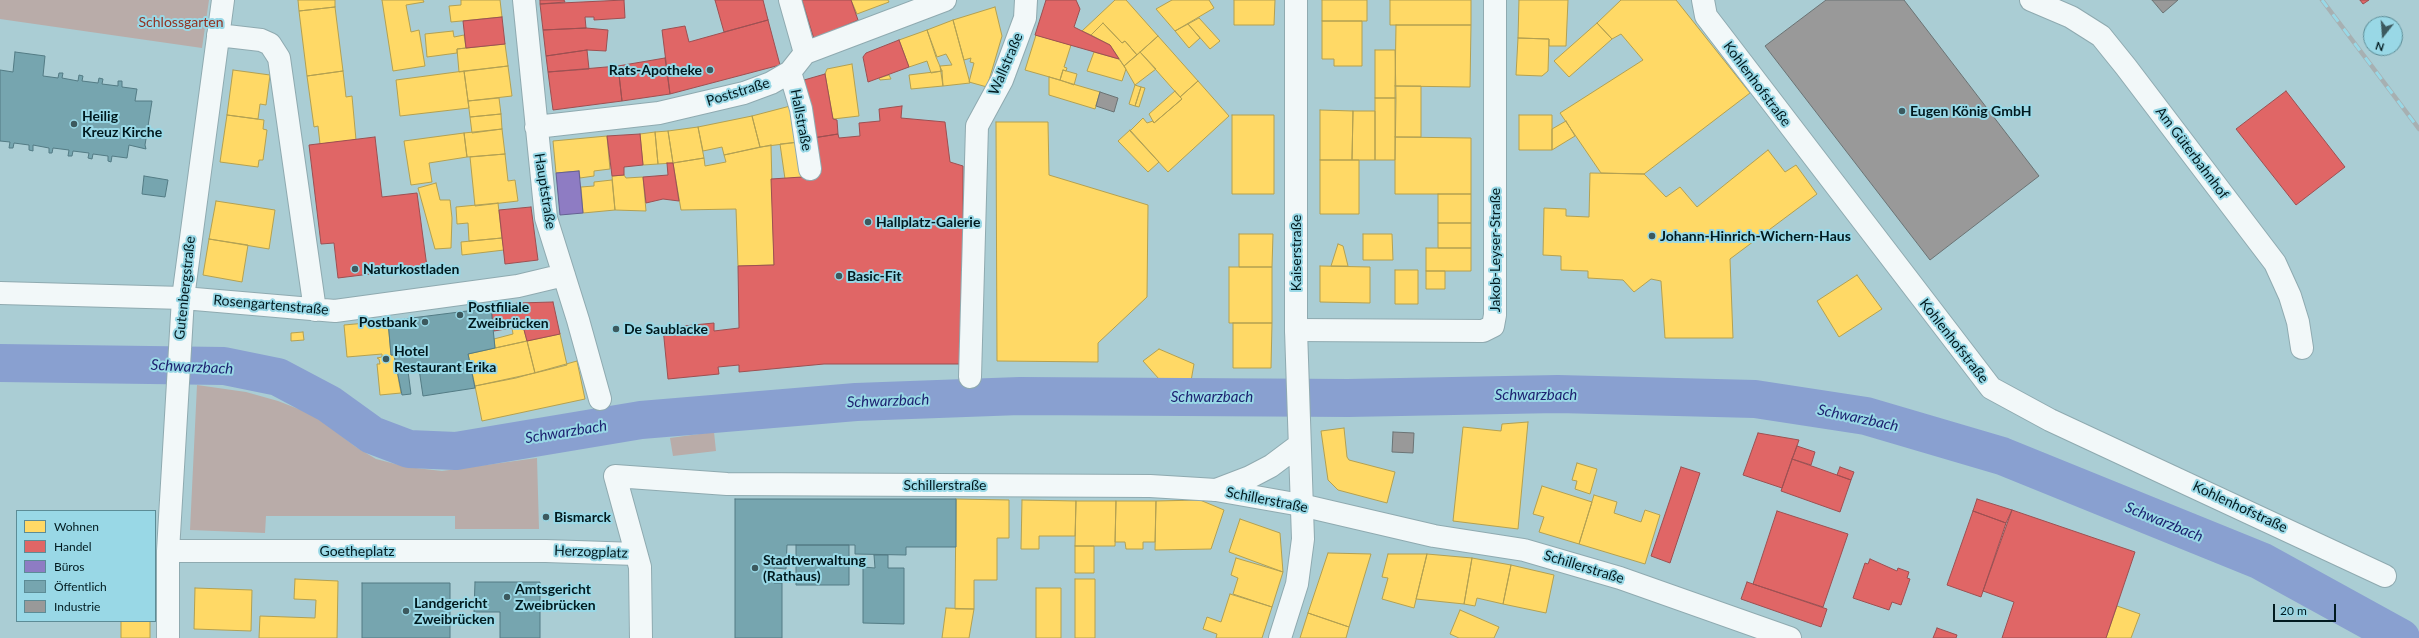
<!DOCTYPE html>
<meta charset="utf-8">
<style>
body{margin:0}
#map{position:relative;width:2419px;height:638px;overflow:hidden;background:#aacdd4;font-family:Lato,sans-serif}
canvas{display:block}
.legend{position:absolute;left:16px;top:510px;width:140px;height:112px;box-sizing:border-box;background:#99d8e6;border:1px solid #5c8c96;margin:0;padding:5px 7px;list-style:none;font-size:12px;color:#011a1f}
.legend li{display:flex;align-items:center;gap:8px;height:20px}
.legend b{width:20px;border:1px solid #5c8c96}
.north{position:absolute;left:2363px;top:16px;width:40px;height:40px;box-sizing:border-box;background:#99d8e6;border:1px solid #5c8c96;border-radius:50%;rotate:197deg;font-size:11px;font-weight:700;line-height:16px;text-align:center;color:#011a1f}
.north::after{content:'';display:block;margin:auto;width:14px;height:18px;background:#3c595e;clip-path:polygon(50% 0,100% 100%,50% 72%,0 100%)}
.scale{position:absolute;left:2273px;top:604px;width:63px;height:18px;box-sizing:border-box;border:2px solid #011a1f;border-top:0;padding-left:5px;font-size:12px;line-height:14px;white-space:nowrap;color:#011a1f;-webkit-text-stroke:3px #99d8e6;paint-order:stroke}
</style>
<div id="map">
<canvas width="2419" height="638"></canvas>
<ul class="legend">
<li><b style="height:11px;background:#ffd966"></b>Wohnen</li>
<li><b style="height:11px;background:#e06666"></b>Handel</li>
<li><b style="height:11px;background:#8e7cc3"></b>Büros</li>
<li><b style="height:11px;background:#76a5af"></b>Öffentlich</li>
<li><b style="height:11px;background:#999"></b>Industrie</li>
</ul>
<div class="north">N</div>
<div class="scale">20 m</div>
</div>
<script>
const c = document.querySelector('canvas').getContext('2d');
c.lineJoin = 'round';
function fillPath(path, color) {
  c.fillStyle = color;
  c.fill(path, 'evenodd');
}
function poly(rows) {
  const path = new Path2D();
  for (const r of rows) {
    path.moveTo(r[0], r[1]);
    for (let i = 2; i < r.length; i += 2) path.lineTo(r[i], r[i + 1]);
  }
  return path;
}
function trace(path, color, width, dash) {
  c.strokeStyle = color;
  c.lineWidth = width;
  c.lineCap = dash ? 'butt' : 'round';
  c.setLineDash(dash || []);
  c.stroke(path);
}
function drawText(font, color, halo, rows, align = 'center') {
  c.font = font + ' Lato,sans-serif';
  c.lineWidth = 4;
  c.setLineDash([]);
  c.textBaseline = 'middle';
  c.strokeStyle = halo;
  c.fillStyle = color;
  for (const [text, x, y, turn = 0] of rows) {
    c.save();
    c.translate(x, y);
    c.rotate((+turn || 0) * Math.PI / 180);
    c.textAlign = isNaN(turn) ? turn : align;
    if (halo) c.strokeText(text, 0, 0);
    c.fillText(text, 0, 0);
    c.restore();
  }
}
fillPath(poly([
 [0,0,209,0,202,48,0,19],
 [197,385,246,392,278,401,314,415,356,447,376,459,407,467,442,471,537,458,539,529,455,529,455,516,266,516,265,533,190,530],
 [714,432,716,451,673,456,670,438]
]), '#b9aca9');
const homes = poly([
 [298,0,335,0,335,7,299,11,298,0],
 [382,0,423,0,424,2,406,5,411,32,419,30,425,66,393,71,382,0],
 [461,0,500,0,502,17,451,22,449,6,461,5,461,0],
 [851,0,888,0,889,2,857,14,851,0],
 [1115,0,1126,0,1158,36,1137,55,1125,41,1122,43,1103,23,1091,35,1082,31,1115,0],
 [1172,0,1209,0,1214,8,1175,31,1156,9,1172,0],
 [1234,0,1275,0,1274,25,1234,25,1234,0],
 [1322,0,1367,0,1367,21,1322,21,1322,0],
 [1390,0,1471,0,1471,25,1390,25,1390,0],
 [1519,0,1568,0,1566,46,1549,46,1549,39,1518,38,1519,0],
 [1621,0,1676,0,1750,93,1644,174,1601,173,1560,113,1643,60,1621,34,1612,39,1597,23,1621,0],
 [335,7,343,71,307,76,299,11,335,7],
 [995,7,1002,36,987,87,969,82,974,63,970,62,971,58,964,60,953,20,995,7],
 [1199,18,1220,41,1210,49,1188,24,1199,18],
 [953,20,970,83,943,86,940,66,952,65,946,54,937,57,927,30,953,20],
 [1322,21,1362,21,1362,66,1334,66,1334,59,1322,59,1322,21],
 [1103,23,1122,43,1125,41,1137,55,1124,66,1110,45,1091,35,1103,23],
 [1597,23,1612,39,1569,77,1554,61,1597,23],
 [1188,24,1200,38,1189,48,1175,31,1188,24],
 [1396,25,1471,25,1470,87,1395,86,1396,25],
 [927,30,936,57,942,71,931,73,927,61,909,67,899,40,927,30],
 [453,31,454,37,464,35,466,48,457,49,457,53,427,57,425,34,453,31],
 [1036,35,1071,45,1064,67,1067,68,1066,71,1063,70,1060,80,1025,70,1036,35],
 [1158,36,1198,81,1180,97,1140,52,1158,36],
 [1518,38,1549,39,1548,71,1542,76,1516,75,1518,38],
 [505,44,508,66,459,72,457,49,505,44],
 [1375,50,1395,50,1396,98,1375,98,1375,50],
 [1094,52,1119,59,1126,69,1122,81,1087,71,1094,52],
 [1140,52,1156,69,1135,85,1124,66,1140,52],
 [852,64,859,116,833,119,825,74,827,69,852,64],
 [508,66,512,96,468,101,464,71,508,66],
 [233,70,270,75,266,105,260,104,258,119,227,115,233,70],
 [1063,70,1077,74,1074,85,1060,80,1063,70],
 [343,71,346,97,352,96,356,140,320,144,318,126,314,127,307,76,343,71],
 [464,71,469,108,400,116,396,80,464,71],
 [942,71,943,86,911,89,909,75,942,71],
 [889,75,891,79,880,80,879,78,889,75],
 [1049,77,1100,92,1095,109,1049,95,1049,77],
 [1198,81,1229,116,1168,172,1130,131,1143,118,1147,123,1153,121,1154,123,1182,99,1180,97,1198,81],
 [1135,85,1141,87,1135,106,1129,104,1135,85],
 [1395,86,1421,86,1421,137,1395,137,1395,86],
 [1141,87,1145,88,1139,107,1135,106,1141,87],
 [1175,91,1182,99,1154,123,1149,114,1175,91],
 [499,98,501,114,470,117,468,101,499,98],
 [1375,98,1396,98,1395,160,1375,160,1375,98],
 [794,105,799,142,760,147,752,116,794,105],
 [1320,110,1353,111,1352,160,1320,160,1320,110],
 [1353,111,1375,111,1375,160,1352,160,1353,111],
 [501,114,502,129,472,133,470,117,501,114],
 [227,115,264,120,263,129,267,130,263,160,259,160,258,167,220,162,227,115],
 [1232,115,1274,115,1274,194,1232,194,1232,115],
 [1519,115,1552,115,1552,150,1519,150,1519,115],
 [752,116,760,147,724,155,722,147,703,151,698,127,752,116],
 [1566,121,1575,136,1552,150,1552,129,1566,121],
 [996,122,1048,122,1049,175,1148,205,1147,297,1098,343,1098,362,997,361,996,122],
 [698,127,704,158,673,163,668,131,698,127],
 [502,129,505,154,467,157,464,133,502,129],
 [1130,130,1159,162,1148,172,1118,141,1130,130],
 [668,131,673,163,658,164,655,132,668,131],
 [655,132,658,164,643,165,640,134,655,132],
 [464,133,467,157,429,163,432,182,411,185,404,141,464,133],
 [607,136,610,169,594,171,594,176,580,178,579,171,556,173,553,141,607,136],
 [1395,137,1471,138,1471,194,1395,194,1395,137],
 [799,142,804,177,785,179,780,144,799,142],
 [771,145,774,265,738,266,736,209,681,210,673,163,704,158,705,166,726,162,724,155,771,145],
 [1768,150,1785,172,1796,165,1817,194,1730,259,1733,338,1665,338,1661,281,1651,279,1634,292,1623,280,1588,278,1588,271,1561,270,1561,256,1543,255,1544,208,1566,209,1566,216,1589,217,1590,173,1644,174,1666,197,1680,187,1697,207,1768,150],
 [505,154,508,181,515,180,518,201,475,206,470,157,505,154],
 [1320,160,1359,160,1359,214,1320,214,1320,160],
 [624,175,626,178,643,177,646,211,615,210,612,176,624,175],
 [612,180,615,210,583,213,581,187,594,186,594,182,612,180],
 [436,183,440,200,450,200,452,218,451,248,435,249,418,188,436,183],
 [1438,194,1471,194,1471,223,1438,223,1438,194],
 [216,201,275,210,269,249,209,239,216,201],
 [498,203,502,238,469,241,468,223,457,224,456,207,498,203],
 [1438,223,1471,223,1471,248,1438,248,1438,223],
 [1239,234,1273,234,1272,267,1239,267,1239,234],
 [1363,234,1392,234,1393,260,1363,260,1363,234],
 [502,238,504,250,462,255,461,242,502,238],
 [209,239,248,245,242,282,203,275,209,239],
 [1338,244,1343,246,1348,266,1331,266,1338,244],
 [1426,248,1471,248,1471,271,1426,271,1426,248],
 [1320,266,1370,267,1370,303,1320,302,1320,266],
 [1229,267,1272,267,1272,323,1229,323,1229,267],
 [1395,270,1418,270,1418,304,1395,304,1395,270],
 [1426,271,1445,271,1445,289,1426,289,1426,271],
 [1857,275,1882,309,1839,337,1817,301,1857,275],
 [388,321,391,355,394,355,401,393,380,395,377,364,380,364,379,359,377,358,382,357,382,354,347,357,344,325,388,321],
 [1233,323,1272,323,1271,368,1233,368,1233,323],
 [523,326,527,341,495,348,494,339,513,334,512,328,523,326],
 [303,332,304,340,291,341,291,333,303,332],
 [560,334,567,365,535,373,527,341,560,334],
 [527,341,535,373,475,386,468,354,527,341],
 [1159,349,1194,364,1191,381,1159,379,1143,361,1159,349],
 [577,361,585,399,482,421,475,386,516,378,577,361],
 [1528,422,1518,529,1453,521,1463,427,1501,431,1502,424,1528,422],
 [1344,428,1347,457,1349,460,1395,472,1387,503,1338,490,1328,480,1321,431,1344,428],
 [1577,463,1597,469,1590,494,1575,489,1577,481,1572,480,1577,463],
 [1542,486,1592,502,1579,544,1539,532,1544,517,1533,514,1542,486],
 [1594,495,1617,502,1614,513,1641,522,1645,510,1660,515,1645,564,1579,544,1594,495],
 [956,499,1009,500,1009,538,997,538,997,580,974,580,974,609,955,609,956,499],
 [1022,500,1076,501,1075,536,1039,536,1039,549,1021,549,1022,500],
 [1200,500,1224,510,1211,549,1155,550,1156,501,1200,500],
 [1076,501,1116,501,1115,546,1075,546,1076,501],
 [1116,501,1156,501,1155,542,1143,542,1143,549,1126,549,1125,542,1115,542,1116,501],
 [1240,519,1280,533,1283,572,1229,552,1240,519],
 [1075,546,1094,546,1094,573,1075,573,1075,546],
 [1328,553,1371,554,1349,627,1308,613,1328,553],
 [1388,554,1427,554,1414,608,1382,599,1388,578,1382,577,1388,554],
 [1427,554,1472,558,1464,604,1416,599,1427,554],
 [1236,558,1283,572,1272,607,1233,594,1238,578,1231,575,1236,558],
 [1472,558,1511,565,1503,604,1477,598,1475,606,1464,604,1472,558],
 [1511,565,1554,575,1546,613,1503,604,1511,565],
 [295,579,338,581,337,638,259,638,260,616,315,618,316,600,294,599,295,579],
 [1075,579,1095,579,1095,638,1075,638,1075,579],
 [195,588,252,590,251,631,194,629,195,588],
 [1036,588,1061,588,1061,638,1036,638,1036,588],
 [1230,594,1272,607,1262,638,1216,638,1217,634,1203,629,1207,617,1221,622,1230,594],
 [2117,606,2140,614,2131,638,2106,638,2117,606],
 [946,608,974,609,969,638,942,638,946,608],
 [1460,610,1499,627,1494,638,1459,638,1450,634,1460,610],
 [1308,613,1349,627,1346,638,1300,638,1308,613],
 [121,621,150,621,150,638,121,638,121,621]
]);
fillPath(homes, '#ffd966');
trace(homes, '#b3a051', 1);
const shops = poly([
 [540,0,564,0,565,2,540,4,540,0],
 [624,0,625,18,594,20,594,17,585,17,586,28,543,30,540,4,624,0],
 [715,0,763,0,768,20,724,32,715,0],
 [802,0,851,0,858,20,814,39,802,0],
 [1046,0,1076,0,1080,9,1074,27,1110,45,1119,59,1035,35,1046,0],
 [2360,0,2369,0,2363,4,2360,0],
 [502,17,505,44,466,48,463,21,502,17],
 [768,20,780,65,670,94,662,30,685,26,689,42,768,20],
 [586,28,608,30,606,51,587,50,546,56,543,30,586,28],
 [899,40,909,67,868,82,863,57,866,53,899,40],
 [587,50,589,69,548,72,546,56,587,50],
 [665,58,670,94,622,101,618,66,665,58],
 [618,66,622,101,553,110,548,72,618,66],
 [825,74,833,119,837,120,838,134,813,138,804,80,825,74],
 [2286,91,2345,167,2296,205,2236,129,2286,91],
 [902,106,901,118,945,122,950,162,963,166,963,364,824,364,739,372,739,365,718,367,719,374,668,379,663,328,714,323,714,331,739,328,738,266,774,265,771,179,818,176,813,138,838,134,839,138,860,136,859,123,880,121,879,109,902,106],
 [640,134,643,165,624,167,624,175,612,176,607,136,640,134],
 [375,137,382,197,417,193,427,267,338,278,334,243,321,244,309,145,375,137],
 [667,163,673,163,679,201,663,199,646,203,643,177,668,175,667,163],
 [531,207,538,260,505,264,499,210,531,207],
 [553,302,560,334,527,341,523,326,494,331,491,308,518,303,553,302],
 [1758,433,1799,440,1782,488,1743,475,1758,433],
 [1797,446,1815,452,1811,465,1792,459,1797,446],
 [1792,459,1851,480,1840,512,1781,491,1792,459],
 [1681,467,1700,473,1670,563,1651,556,1681,467],
 [1840,467,1854,472,1851,480,1837,475,1840,467],
 [1977,499,2012,510,2006,523,1973,511,1977,499],
 [2012,510,2135,552,2106,638,2002,638,2014,602,1983,591,2012,510],
 [1777,511,1848,534,1823,607,1753,584,1777,511],
 [1973,511,2006,523,1981,597,1947,585,1973,511],
 [1870,559,1897,571,1898,568,1909,572,1907,578,1910,579,1901,605,1892,602,1889,610,1853,598,1865,563,1868,564,1870,559],
 [1747,582,1827,609,1821,627,1741,599,1747,582],
 [1937,628,1957,635,1956,638,1933,638,1937,628]
]);
fillPath(shops, '#e06666');
trace(shops, '#9d4f51', 1);
const offices = poly([
 [579,171,583,213,560,215,556,173,579,171]
]);
fillPath(offices, '#8e7cc3');
trace(offices, '#645f92', 1);
const public = poly([
 [15,52,45,56,43,76,58,78,59,73,63,73,62,78,78,81,79,75,83,76,82,81,98,83,99,78,103,79,102,84,118,86,118,81,122,81,122,87,137,89,135,101,152,101,145,145,146,149,129,145,127,158,112,156,111,162,108,161,108,156,93,154,92,159,88,158,89,153,73,151,72,156,68,156,69,150,53,148,52,153,49,153,49,148,33,145,33,151,29,150,29,145,14,143,13,148,9,148,10,142,0,141,0,70,13,72,15,52],
 [144,176,168,180,165,197,142,194,144,176],
 [491,308,495,348,468,354,475,388,423,396,419,369,408,371,411,394,402,395,394,355,391,355,388,321,491,308],
 [735,499,956,499,956,547,906,547,906,555,855,554,855,545,787,545,786,569,774,568,774,583,782,583,782,638,735,638,735,499],
 [796,545,849,545,849,585,796,585,796,545],
 [874,555,888,555,888,568,904,568,904,624,863,623,863,567,875,568,874,555],
 [475,582,540,582,540,638,500,638,500,612,474,612,475,582],
 [362,583,450,583,450,638,362,638,362,583]
]);
fillPath(public, '#76a5af');
trace(public, '#537b84', 1);
const industry = poly([
 [1826,0,1904,0,2039,176,1930,260,1765,46,1826,0],
 [2152,0,2178,0,2163,13,2152,0],
 [1100,92,1118,98,1114,112,1096,106,1100,92],
 [1393,432,1414,433,1413,453,1392,452,1393,432]
]);
fillPath(industry, '#999');
trace(industry, '#6b7374', 1);
trace(poly([
 [0,363,224,366,278,377,329,404,372,435,409,449,456,451,641,420,856,402,1020,396,1348,398,1558,394,1755,399,1866,416,2002,456,2261,561,2401,638]
]), '#89a0d0', 38);
const street = poly([
 [524,0,546,218,578,320,600,399],
 [790,0,805,53],
 [1703,0,1706,16,1991,388,2050,420,2385,576],
 [2031,0,2071,17,2101,36,2126,67,2275,263,2290,296,2298,322,2302,348],
 [218,35,261,40,270,44,279,58,315,310],
 [790,72,801,109,810,169],
 [536,127,659,113,744,93,771,83,790,72,805,53,945,0],
 [0,293,183,298,335,311,518,286,564,275],
 [1296,330,1483,331,1493,326,1495,315,1495,0],
 [970,377,977,126,1002,80,1025,18,1026,0],
 [168,551,546,551,636,554],
 [168,638,168,551,183,298,223,0],
 [641,638,640,567,615,476,727,484,1150,486,1216,490,1301,505,1434,536,1524,550,1620,578,1790,638]
]);
const secondary = poly([
 [1216,490,1250,477,1271,466,1299,445],
 [1280,638,1297,584,1303,539,1296,330,1296,0]
]);
trace(street, '#8faab0', 24);
trace(secondary, '#8faab0', 24);
trace(street, '#f2f8f9', 22);
trace(secondary, '#f2f8f9', 22);
const rail = poly([
 [2322,0,2419,129]
]);
trace(rail, '#a7b0b2', 4.5);
trace(rail, '#99d8e6', 3, [9]);
for (const [x, y, r, color] of [
 [710,70,4,"#3c595e"],
 [1902,111,4,"#3c595e"],
 [74,124,4,"#3c595e"],
 [868,222,4,"#3c595e"],
 [1652,236,4,"#3c595e"],
 [355,269,4,"#3c595e"],
 [839,276,4,"#3c595e"],
 [460,315,4,"#3c595e"],
 [425,322,4,"#3c595e"],
 [616,329,4,"#3c595e"],
 [386,359,4,"#3c595e"],
 [546,517,4,"#3c595e"],
 [755,568,4,"#3c595e"],
 [507,597,4,"#3c595e"],
 [406,611,4,"#3c595e"]
]) {
  const dot = new Path2D();
  dot.arc(x, y, r, 0, 2 * Math.PI);
  c.fillStyle = color;
  c.fill(dot);
  trace(dot, '#99d8e6', 1.5);
}
drawText('14px', '#923322', '#99d8e6', [
 ["Schlossgarten",181,22]
]);
drawText('14px', '#011a1f', '#99d8e6', [
 ["Wallstraße",1006,64,-67],
 ["Kohlenhofstraße",1757,84,53],
 ["Poststraße",738,92,-17],
 ["Hallstraße",801,120,79],
 ["Am Güterbahnhof",2192,153,53],
 ["Hauptstraße",545,191,81],
 ["Jakob-Leyser-Straße",1495,250,-90],
 ["Kaiserstraße",1296,253,-90],
 ["Gutenbergstraße",185,288,-84],
 ["Rosengartenstraße",271,305,5],
 ["Kohlenhofstraße",1954,341,52],
 ["Schillerstraße",945,485],
 ["Schillerstraße",1267,500,11],
 ["Kohlenhofstraße",2240,507,25],
 ["Goetheplatz",357,551],
 ["Herzogplatz",591,552,2],
 ["Schillerstraße",1584,567,17]
]);
drawText('bold 14px', '#011a1f', '#99d8e6', [
 ["Rats-Apotheke",702,70,"right"],
 ["Eugen König GmbH",1910,111],
 ["Heilig",82,116],
 ["Kreuz Kirche",82,132],
 ["Hallplatz-Galerie",876,222],
 ["Johann-Hinrich-Wichern-Haus",1660,236],
 ["Naturkostladen",363,269],
 ["Basic-Fit",847,276],
 ["Postfiliale",468,307],
 ["Zweibrücken",468,323],
 ["Postbank",417,322,"right"],
 ["De Saublacke",624,329],
 ["Hotel",394,351],
 ["Restaurant Erika",394,367],
 ["Bismarck",554,517],
 ["Stadtverwaltung",763,560],
 ["(Rathaus)",763,576],
 ["Amtsgericht",515,589],
 ["Zweibrücken",515,605],
 ["Landgericht",414,603],
 ["Zweibrücken",414,619]
], 'left');
drawText('italic 15px', '#1d2270', '#99d8e6', [
 ["Schwarzbach",192,367,3],
 ["Schwarzbach",1536,395],
 ["Schwarzbach",1212,397],
 ["Schwarzbach",888,401,-2],
 ["Schwarzbach",1858,418,12],
 ["Schwarzbach",566,432,-9],
 ["Schwarzbach",2164,522,22]
]);
</script>
